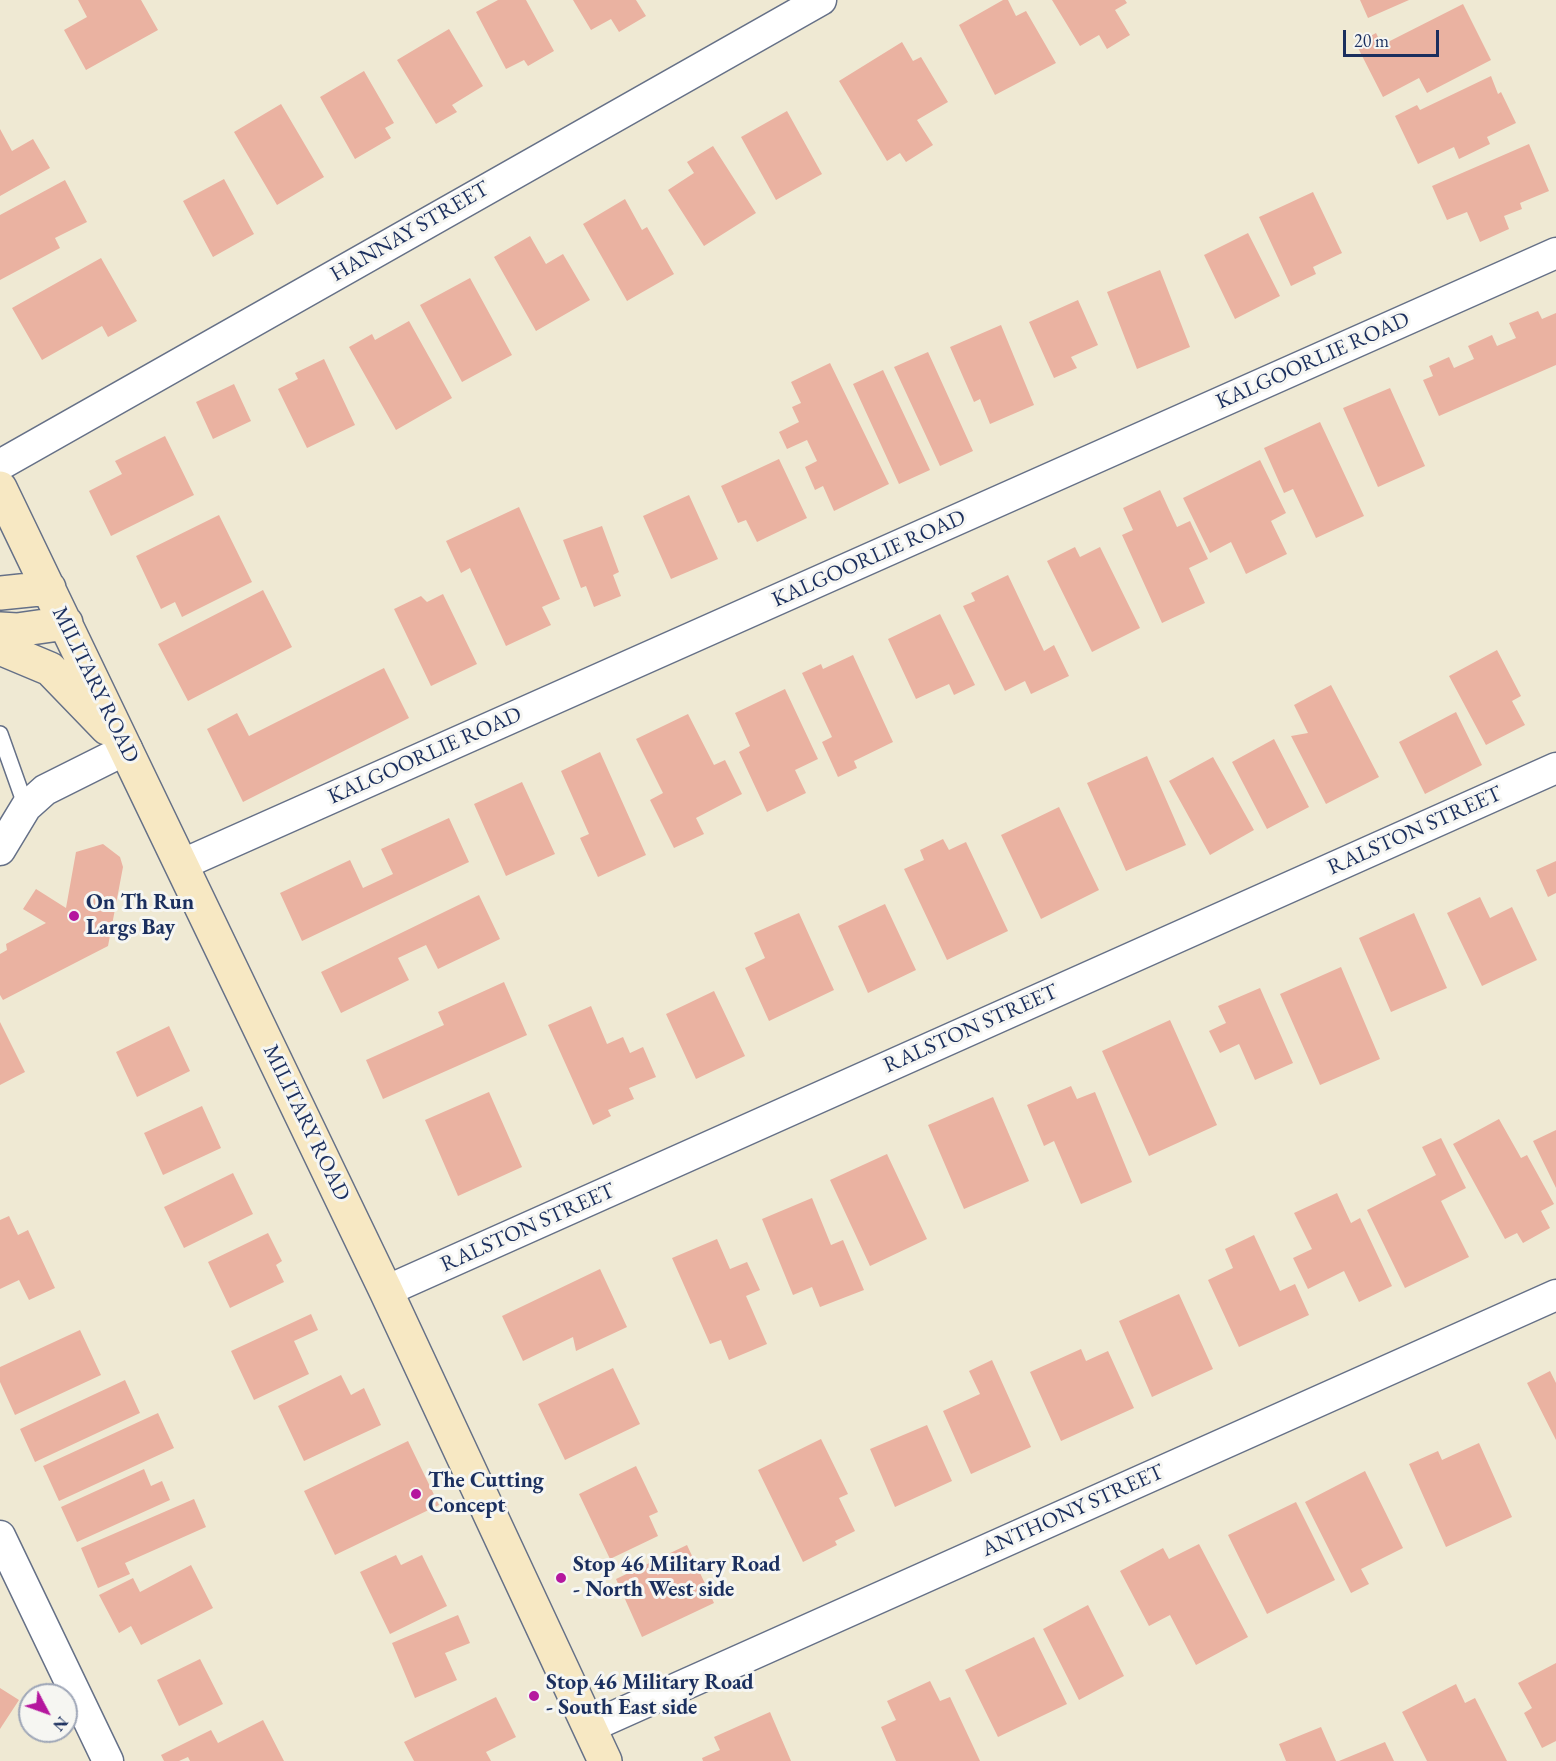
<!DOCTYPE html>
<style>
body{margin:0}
#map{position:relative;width:1556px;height:1761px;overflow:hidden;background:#efe9d3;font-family:"EB Garamond",serif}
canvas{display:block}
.north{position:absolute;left:18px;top:1683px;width:60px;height:60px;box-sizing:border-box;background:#f6f6f2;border:2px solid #9ea6b7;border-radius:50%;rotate:131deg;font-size:16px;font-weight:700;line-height:24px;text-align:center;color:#1b2f5e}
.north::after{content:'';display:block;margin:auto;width:21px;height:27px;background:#b5179e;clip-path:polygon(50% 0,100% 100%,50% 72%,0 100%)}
.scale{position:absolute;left:1343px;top:30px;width:96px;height:27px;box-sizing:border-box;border:3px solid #1b2f5e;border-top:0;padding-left:8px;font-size:18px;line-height:21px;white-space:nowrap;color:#1b2f5e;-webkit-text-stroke:4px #f6f6f2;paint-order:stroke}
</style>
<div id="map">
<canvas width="1556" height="1761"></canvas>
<div class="north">N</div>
<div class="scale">20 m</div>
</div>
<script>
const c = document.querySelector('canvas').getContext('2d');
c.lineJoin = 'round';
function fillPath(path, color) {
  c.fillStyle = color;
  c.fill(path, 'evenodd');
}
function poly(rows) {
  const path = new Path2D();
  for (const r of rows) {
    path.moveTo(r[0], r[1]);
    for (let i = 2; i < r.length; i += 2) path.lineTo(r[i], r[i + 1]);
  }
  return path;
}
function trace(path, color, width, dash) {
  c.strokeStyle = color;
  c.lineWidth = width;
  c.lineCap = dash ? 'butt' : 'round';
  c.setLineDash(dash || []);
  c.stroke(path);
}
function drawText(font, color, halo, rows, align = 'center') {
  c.font = font + ' "EB Garamond",serif';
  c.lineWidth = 6;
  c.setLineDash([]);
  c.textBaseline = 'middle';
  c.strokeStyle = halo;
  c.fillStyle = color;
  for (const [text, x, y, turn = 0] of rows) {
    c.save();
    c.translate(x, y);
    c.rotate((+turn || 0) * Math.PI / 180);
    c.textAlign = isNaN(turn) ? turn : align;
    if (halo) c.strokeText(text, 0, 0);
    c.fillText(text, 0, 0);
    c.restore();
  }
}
fillPath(poly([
 [78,0,141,0,158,30,86,70,64,30,87,17],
 [498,0,526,0,554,51,528,66,524,60,506,69,476,12],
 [573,0,636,0,646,16,619,32,611,19,591,30],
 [1003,0,1008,0,1016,16,1026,11,1056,63,995,95,959,25],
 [1052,0,1125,0,1127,3,1115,10,1130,35,1107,49,1099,35,1080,46],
 [1360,0,1409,0,1368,18],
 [1463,4,1491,60,1427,93,1419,78,1383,97,1356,44,1376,33,1382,45],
 [449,29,483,86,452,105,457,112,436,124,397,60],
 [902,42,913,61,921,57,948,102,917,120,933,145,906,162,900,153,887,161,839,81],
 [364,71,394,123,385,128,391,138,355,159,320,97],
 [1491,76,1498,94,1501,92,1516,123,1487,137,1490,144,1459,159,1454,147,1418,164,1395,116,1417,105,1420,110],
 [281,104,324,177,277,205,234,132],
 [787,111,822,174,776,200,741,137],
 [0,129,12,151,33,139,50,168,0,196],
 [1529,144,1549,191,1520,203,1522,209,1504,216,1509,229,1480,242,1467,212,1447,220,1432,186],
 [713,146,756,213,704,246,668,190,694,173,687,162],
 [224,179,254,234,213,257,183,201],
 [65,180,87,222,55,238,60,248,0,280,0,215],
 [1313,192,1342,253,1313,267,1316,274,1291,286,1259,217],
 [625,199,642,230,647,227,674,274,627,301,583,224],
 [1248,233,1280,296,1235,319,1204,255],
 [530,236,546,264,563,254,590,300,536,331,494,257],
 [101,258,137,321,108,337,102,326,42,360,12,308],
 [1160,270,1190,347,1137,369,1107,292],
 [470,278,512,355,462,382,420,305],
 [1078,300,1098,345,1071,357,1077,368,1054,378,1029,322],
 [1538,311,1542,319,1556,313,1556,365,1439,416,1423,380,1433,376,1429,366,1449,357,1454,368,1474,359,1468,346,1492,335,1497,346,1516,338,1509,323],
 [409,321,452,398,396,430,349,347,372,334,375,340],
 [1001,325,1034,405,990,424,980,399,974,402,950,347],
 [928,352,973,451,940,466,894,367],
 [324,359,355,425,307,448,278,389,298,379,295,373],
 [830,363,889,484,834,511,823,486,815,490,805,467,817,461,807,440,787,449,779,432,799,422,792,407,801,403,791,382],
 [883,370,930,470,899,484,853,384],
 [234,384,251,421,213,439,196,402],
 [1390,388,1425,466,1378,487,1343,408],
 [1320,422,1364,516,1316,538,1293,489,1284,493,1264,448],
 [165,436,194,495,111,536,89,491,122,474,115,461],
 [779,459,807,518,757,542,746,520,738,523,721,486],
 [1260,460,1286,513,1271,521,1287,554,1246,574,1231,542,1210,553,1183,498],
 [1160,490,1177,527,1190,521,1208,559,1189,568,1205,603,1162,623,1122,535,1133,530,1123,508],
 [689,495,718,559,671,579,643,516],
 [519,507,560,599,542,607,551,625,506,646,470,568,461,573,446,541],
 [219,515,252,582,182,617,175,602,161,609,136,556],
 [602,526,619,572,613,575,621,596,594,607,586,586,581,588,563,540],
 [1075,547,1080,557,1100,547,1140,628,1092,652,1047,561],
 [1008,575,1044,651,1054,645,1069,676,1031,694,1025,681,1005,691,963,606,975,601,971,593],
 [263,590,292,647,188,701,158,644],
 [443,594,477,664,431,686,394,609,421,596,427,602],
 [940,614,975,685,954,695,949,684,916,699,888,639],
 [1497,650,1521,696,1512,701,1525,725,1486,745,1449,676],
 [853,655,893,742,854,761,857,768,838,777,822,742,832,737,802,673,821,664,823,669],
 [384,668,409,718,243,802,207,729,237,713,249,736],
 [1331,685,1379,777,1326,804,1291,736,1308,733,1294,705],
 [785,689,818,759,795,770,806,793,767,812,739,752,750,746,735,713],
 [1456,712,1482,765,1425,794,1399,742],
 [688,714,714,765,725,760,742,794,696,818,704,834,674,848,650,800,663,793,636,739],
 [1274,739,1309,807,1267,829,1232,762],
 [600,752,646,855,598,877,580,838,589,834,561,771],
 [1147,756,1186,845,1126,871,1087,783],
 [1213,757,1254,830,1210,855,1169,781],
 [522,782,555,854,506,876,474,804],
 [1059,807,1099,890,1041,919,1001,835],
 [449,818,469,862,302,941,280,893,350,860,363,888,393,874,381,849],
 [943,839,949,850,966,842,1008,931,947,960,904,869,924,860,920,850],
 [103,844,120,857,123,867,108,946,3,1000,0,995,0,954,7,950,6,944,46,923,23,909,36,889,66,908,76,852],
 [1556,861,1556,893,1548,897,1536,870],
 [479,895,500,939,438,969,426,945,398,958,409,980,341,1013,321,972],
 [1480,897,1490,918,1512,907,1537,960,1482,986,1447,913],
 [885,904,916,970,868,993,838,926],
 [799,913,834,990,769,1021,745,968,765,958,754,933],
 [1414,913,1447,988,1391,1012,1359,938],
 [1341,967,1380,1059,1320,1085,1280,994],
 [504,982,527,1035,383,1099,366,1060,444,1025,438,1012],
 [1260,988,1293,1063,1255,1080,1239,1044,1220,1053,1209,1031,1226,1023,1218,1006],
 [714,991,745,1056,696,1079,666,1014],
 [591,1006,607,1044,623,1037,630,1053,643,1047,656,1077,629,1088,634,1099,608,1110,611,1116,593,1125,548,1025],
 [1170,1020,1217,1125,1149,1156,1102,1051],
 [0,1022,25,1072,0,1085],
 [169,1026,190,1071,137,1097,116,1052],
 [1071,1086,1077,1099,1095,1092,1132,1182,1081,1204,1054,1141,1044,1146,1027,1105],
 [489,1092,522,1167,458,1196,425,1120],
 [993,1097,1029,1181,964,1209,928,1125],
 [202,1106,221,1148,163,1175,144,1133],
 [1499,1119,1521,1158,1527,1155,1554,1204,1541,1211,1550,1228,1523,1243,1517,1233,1505,1239,1453,1144],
 [1556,1130,1556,1188,1533,1141],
 [1441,1138,1466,1188,1441,1201,1469,1257,1405,1288,1367,1210,1436,1175,1422,1147],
 [887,1154,927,1239,870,1266,830,1180],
 [233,1173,253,1214,184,1248,164,1207],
 [1337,1193,1351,1223,1360,1218,1392,1286,1359,1302,1344,1271,1308,1289,1293,1258,1312,1249,1294,1213],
 [812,1198,831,1245,843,1240,864,1290,820,1307,812,1287,793,1295,762,1219],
 [9,1216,18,1235,28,1230,55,1288,29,1300,19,1280,0,1289,0,1220],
 [268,1233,282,1261,276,1265,284,1282,230,1308,208,1262],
 [1254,1235,1280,1291,1295,1284,1309,1315,1239,1347,1208,1280,1233,1268,1225,1249],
 [717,1239,730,1269,747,1262,760,1290,746,1296,767,1344,729,1360,721,1340,710,1344,672,1258],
 [600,1269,627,1327,576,1351,573,1337,523,1361,502,1316],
 [1179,1294,1213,1369,1152,1397,1119,1321],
 [311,1314,318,1330,294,1341,309,1374,254,1400,231,1351],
 [80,1330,101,1375,15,1415,0,1382,0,1367],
 [1081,1349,1086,1361,1108,1351,1134,1408,1061,1441,1030,1372],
 [992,1360,1031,1447,971,1474,943,1411,980,1394,969,1371],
 [613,1368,640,1424,565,1460,538,1404],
 [1550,1371,1556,1383,1556,1440,1527,1383],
 [341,1375,351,1395,364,1388,381,1425,304,1461,278,1406],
 [125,1380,140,1413,35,1462,20,1429],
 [158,1413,174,1448,59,1501,43,1466],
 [927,1425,952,1481,895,1507,870,1449],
 [821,1439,848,1494,839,1498,855,1531,835,1541,837,1545,803,1562,758,1470],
 [408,1441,439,1505,335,1555,304,1491],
 [1479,1443,1512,1517,1446,1547,1409,1464,1438,1451,1442,1460],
 [636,1466,658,1512,649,1516,658,1536,610,1559,579,1494],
 [144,1469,151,1486,162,1481,170,1500,77,1542,61,1507],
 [1365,1471,1403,1548,1361,1569,1369,1584,1351,1593,1305,1502],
 [194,1499,206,1527,125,1563,130,1574,98,1588,81,1548],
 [1296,1502,1335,1580,1267,1614,1228,1535],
 [1199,1544,1248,1637,1196,1665,1170,1615,1149,1626,1120,1571,1163,1548,1169,1559],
 [687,1545,714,1603,642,1637,616,1579],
 [396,1555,401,1565,422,1555,447,1606,390,1634,360,1572],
 [191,1565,213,1608,141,1645,131,1626,119,1633,99,1595,133,1578,140,1592],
 [1088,1605,1124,1676,1079,1700,1043,1629],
 [458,1615,470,1643,445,1653,457,1680,415,1698,392,1643],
 [1034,1637,1067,1704,998,1737,965,1670],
 [200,1659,223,1704,179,1726,157,1680],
 [1556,1663,1556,1741,1542,1748,1524,1713,1532,1708,1518,1683],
 [930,1681,940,1701,950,1697,980,1761,896,1761,881,1727,896,1720,887,1701],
 [1456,1684,1465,1703,1475,1698,1507,1761,1427,1761,1402,1712],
 [0,1688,19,1700,0,1729],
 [496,1697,516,1737,486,1752,491,1761,414,1761,404,1742],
 [770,1712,791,1761,703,1761,702,1758,720,1750,714,1737],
 [263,1720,284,1761,190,1761,188,1757,179,1761,164,1761,161,1755,211,1730,218,1743],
 [1321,1727,1336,1761,1286,1761,1279,1744],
 [1385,1742,1394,1761,1339,1761]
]), '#eab2a1');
const lane = poly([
 [0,734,26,807]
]);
const street = poly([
 [0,465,821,0],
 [0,850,26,807,45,790,127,749],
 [183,864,1556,253],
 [386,1291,1556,768],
 [0,1536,108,1761],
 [590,1727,1556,1295]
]);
const secondary = poly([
 [0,488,386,1291,605,1761],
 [0,593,49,588],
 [0,629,17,630,66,623],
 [0,648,50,669,107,728]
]);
trace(lane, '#657087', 18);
trace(street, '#657087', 33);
trace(secondary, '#657087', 36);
trace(lane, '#fff', 15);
trace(street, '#fff', 30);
trace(secondary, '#f7e8c3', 33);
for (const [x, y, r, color] of [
 [74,916,6,"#b5179e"],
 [416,1494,6,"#b5179e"],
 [561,1578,6,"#b5179e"],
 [534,1696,6,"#b5179e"]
]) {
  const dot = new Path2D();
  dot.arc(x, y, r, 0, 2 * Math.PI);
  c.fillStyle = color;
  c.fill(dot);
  trace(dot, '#f6f6f2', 2);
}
drawText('22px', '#1b2f5e', '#f6f6f2', [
 ["HANNAY STREET",410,232,-30],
 ["KALGOORLIE ROAD",1313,361,-24],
 ["KALGOORLIE ROAD",869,559,-24],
 ["MILITARY ROAD",95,685,64],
 ["KALGOORLIE ROAD",425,756,-24],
 ["RALSTON STREET",1415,831,-24],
 ["RALSTON STREET",971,1029,-24],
 ["MILITARY ROAD",306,1123,64],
 ["RALSTON STREET",528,1228,-24],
 ["ANTHONY STREET",1073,1511,-24]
]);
drawText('bold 22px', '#1b2f5e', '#f6f6f2', [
 ["On Th Run",86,903],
 ["Largs Bay",86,928],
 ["The Cutting",428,1481],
 ["Concept",428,1506],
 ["Stop 46 Military Road",573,1565],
 ["- North West side",573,1590],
 ["Stop 46 Military Road",546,1683],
 ["- South East side",546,1708]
], 'left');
</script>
